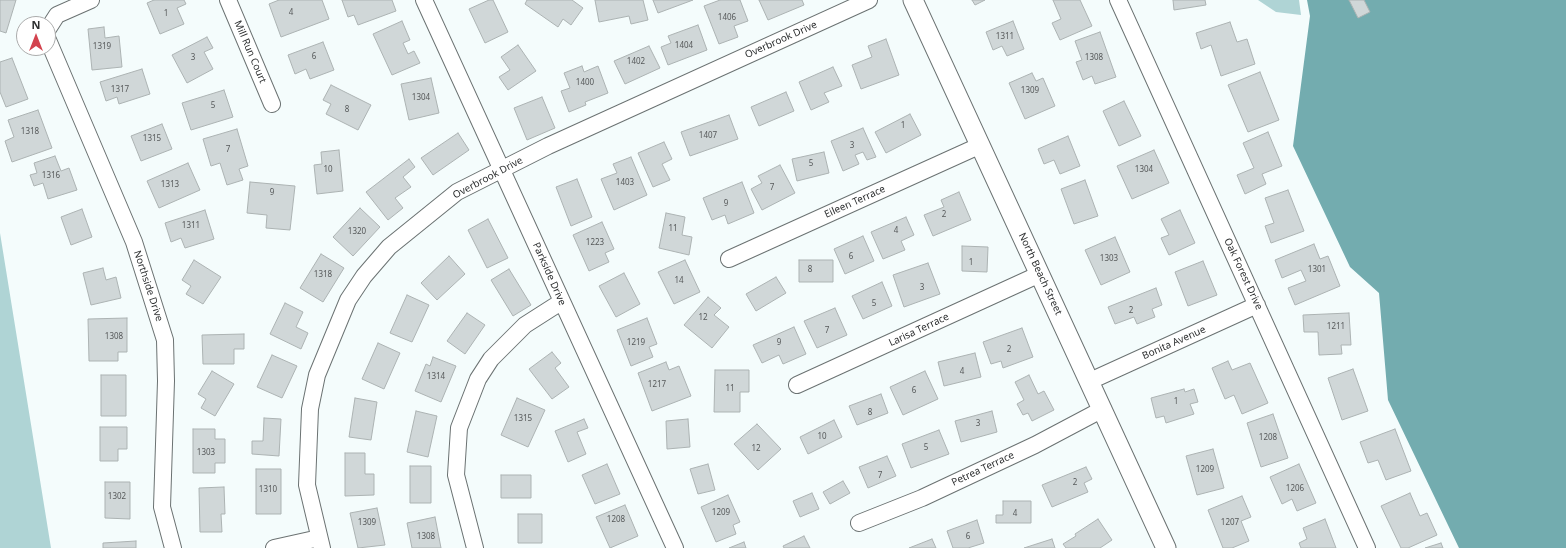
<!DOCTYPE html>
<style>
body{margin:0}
#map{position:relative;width:1566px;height:548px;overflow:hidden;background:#f4fcfc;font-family:"Noto Sans",sans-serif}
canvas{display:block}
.north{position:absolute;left:16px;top:16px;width:40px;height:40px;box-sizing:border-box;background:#fff;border:1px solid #abacac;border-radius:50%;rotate:0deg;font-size:11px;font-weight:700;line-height:16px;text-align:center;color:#2d2f30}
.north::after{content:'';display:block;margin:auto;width:14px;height:18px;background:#d3434e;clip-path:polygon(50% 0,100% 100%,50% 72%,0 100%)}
</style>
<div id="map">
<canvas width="1566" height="548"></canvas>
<div class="north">N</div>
</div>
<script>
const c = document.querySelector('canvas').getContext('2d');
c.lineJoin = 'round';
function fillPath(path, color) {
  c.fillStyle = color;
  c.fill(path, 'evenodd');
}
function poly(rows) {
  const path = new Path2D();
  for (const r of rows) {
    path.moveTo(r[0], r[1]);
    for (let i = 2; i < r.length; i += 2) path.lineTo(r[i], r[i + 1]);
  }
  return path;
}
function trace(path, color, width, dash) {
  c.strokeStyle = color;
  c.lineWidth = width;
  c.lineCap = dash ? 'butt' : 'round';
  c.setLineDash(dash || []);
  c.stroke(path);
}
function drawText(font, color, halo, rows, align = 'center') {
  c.font = font + ' "Noto Sans",sans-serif';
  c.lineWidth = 3;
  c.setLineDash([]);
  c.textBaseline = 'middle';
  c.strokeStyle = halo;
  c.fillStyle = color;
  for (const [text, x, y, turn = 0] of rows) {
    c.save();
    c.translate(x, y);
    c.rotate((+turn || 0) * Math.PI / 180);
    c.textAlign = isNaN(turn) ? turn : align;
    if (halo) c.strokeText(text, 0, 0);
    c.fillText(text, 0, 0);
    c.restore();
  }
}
fillPath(poly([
 [1258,0,1299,0,1301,15,1276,12],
 [0,233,51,548,0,548]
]), '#afd4d5');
fillPath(poly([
 [1307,0,1566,0,1566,548,1459,548,1388,400,1379,293,1350,267,1293,146,1310,16]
]), '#73acaf');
const building = poly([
 [0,0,16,0,6,33,0,31,0,0],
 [154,0,184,0,186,4,177,8,184,24,160,34,147,3,154,0],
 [279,0,322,0,329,19,281,37,269,4,279,0],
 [342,0,392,0,396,11,358,25,354,15,348,17,342,0],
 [489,0,493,0,508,32,485,43,469,9,489,0],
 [527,0,572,0,583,8,571,25,563,19,558,27,525,4,527,0],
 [595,0,643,0,648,20,631,24,629,16,599,22,595,0],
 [653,0,693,0,658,13,653,0],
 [720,0,740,0,748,21,734,26,738,37,719,44,704,6,720,0],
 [759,0,802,0,804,5,768,20,759,0],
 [972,0,985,0,975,5,972,0],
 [1053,0,1080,0,1092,26,1060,40,1052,23,1061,19,1053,0],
 [1173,0,1205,0,1206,5,1174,10,1173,0],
 [1349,0,1364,0,1370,12,1358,18,1349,0],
 [402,21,410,40,403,43,408,54,414,51,420,63,392,75,373,34,402,21],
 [1013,21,1024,49,1007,56,1002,46,993,50,986,32,1013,21],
 [1230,22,1237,42,1247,39,1255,64,1221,76,1211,45,1201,49,1196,33,1230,22],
 [698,25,707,50,668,65,661,47,671,43,668,36,698,25],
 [104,27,105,38,119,36,122,67,92,70,88,29,104,27],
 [1100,32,1116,77,1095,84,1092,76,1083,80,1076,62,1082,60,1075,41,1100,32],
 [207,37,213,48,204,52,213,69,187,83,172,55,207,37],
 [886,39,899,75,861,89,852,65,872,57,868,46,886,39],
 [323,42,334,70,310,79,306,69,295,74,288,55,323,42],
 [518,45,536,71,508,90,499,77,510,70,501,57,518,45],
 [649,46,660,68,625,84,614,61,649,46],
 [12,58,28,99,6,107,0,92,0,62,12,58],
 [582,66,584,72,598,66,608,93,585,102,586,105,569,112,561,91,570,88,564,73,582,66],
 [833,67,842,86,824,93,829,102,811,110,799,82,833,67],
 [142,69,150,94,119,104,117,97,106,101,100,82,142,69],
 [1260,72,1279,120,1248,132,1228,85,1260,72],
 [1032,73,1036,81,1043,78,1055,106,1025,119,1009,83,1032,73],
 [431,78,439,113,409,120,401,84,431,78],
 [331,85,371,105,358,130,326,114,331,104,323,100,331,85],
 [224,90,233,117,191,130,182,103,224,90],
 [786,92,794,111,759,126,751,107,786,92],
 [542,97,555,128,527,140,514,108,542,97],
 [1124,101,1141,136,1119,146,1103,111,1124,101],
 [38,110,52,148,12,162,5,141,14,137,8,120,38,110],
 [910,114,921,135,886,153,875,132,910,114],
 [729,115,738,139,690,156,681,132,729,115],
 [162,124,172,149,141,161,131,136,162,124],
 [863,128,876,157,867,160,863,152,855,155,859,164,843,171,831,141,863,128],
 [237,129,248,166,239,169,243,180,227,185,220,163,211,166,203,139,237,129],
 [1268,132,1282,166,1262,174,1266,184,1245,194,1237,175,1254,168,1243,143,1268,132],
 [458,133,469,150,433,175,421,158,458,133],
 [1068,136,1080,166,1060,174,1054,160,1044,164,1038,149,1068,136],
 [664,142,672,159,662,164,670,180,653,187,638,153,664,142],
 [339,150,343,191,317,194,314,165,322,164,321,152,339,150],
 [1154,150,1169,183,1132,199,1117,166,1154,150],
 [824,152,829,173,797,181,792,159,824,152],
 [55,156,61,171,69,168,77,190,48,199,43,183,34,186,30,175,37,173,34,163,55,156],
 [631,157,647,195,614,210,601,179,617,173,613,164,631,157],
 [409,159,415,167,403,177,411,187,395,198,403,208,388,220,366,192,409,159],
 [188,163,200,190,159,208,147,181,188,163],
 [780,165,795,193,762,210,751,189,762,183,758,176,780,165],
 [577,179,592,217,571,226,556,187,577,179],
 [1085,180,1098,216,1074,224,1061,189,1085,180],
 [250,182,295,186,290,230,266,228,267,215,247,213,250,182],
 [742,182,754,213,728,224,725,215,712,220,703,198,742,182],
 [1288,190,1304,231,1271,243,1265,226,1274,223,1265,198,1288,190],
 [959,192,971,220,933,236,924,215,944,207,941,200,959,192],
 [360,208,380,227,353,256,333,237,360,208],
 [82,209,92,237,71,245,61,217,82,209],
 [205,210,214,239,185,248,181,238,171,242,165,223,205,210],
 [1180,210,1195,243,1169,255,1161,238,1169,235,1161,219,1180,210],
 [666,213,685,217,682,235,692,237,689,255,659,248,666,213],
 [906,217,914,235,901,241,905,250,883,259,871,232,906,217],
 [488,219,508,258,487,268,468,230,488,219],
 [602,222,614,249,605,253,609,262,589,271,573,235,602,222],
 [863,236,874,261,845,274,834,249,863,236],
 [1115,237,1130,272,1101,285,1085,250,1115,237],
 [1314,244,1320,259,1328,256,1340,286,1295,305,1288,288,1306,281,1301,270,1282,278,1275,260,1314,244],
 [962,246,988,247,987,272,962,271,962,246],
 [321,254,344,268,323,302,300,288,321,254],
 [449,256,465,274,437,300,421,283,449,256],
 [194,260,221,277,203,304,186,294,191,286,182,280,194,260],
 [685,260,700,292,674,304,658,272,685,260],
 [799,260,833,260,833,282,799,282,799,260],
 [1203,261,1217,295,1188,306,1175,272,1203,261],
 [928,263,940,294,904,307,893,275,928,263],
 [103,268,106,280,116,277,121,298,91,305,83,273,103,268],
 [509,269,531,305,513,316,491,280,509,269],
 [624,273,640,304,616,317,599,286,624,273],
 [776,277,786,293,756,311,746,294,776,277],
 [882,282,892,306,863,319,852,296,882,282],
 [1156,288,1162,305,1152,309,1155,317,1137,324,1134,317,1115,324,1108,307,1156,288],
 [407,295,429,305,412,342,390,333,407,295],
 [708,297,721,308,714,315,729,327,712,348,684,325,708,297],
 [285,303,303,312,296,327,308,333,301,349,270,334,285,303],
 [835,308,847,335,817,348,804,321,835,308],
 [467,313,485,325,465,354,447,341,467,313],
 [1349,313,1351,345,1341,345,1342,354,1319,355,1318,332,1304,332,1303,315,1349,313],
 [127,318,127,352,118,352,118,361,89,361,88,319,127,318],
 [647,318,657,344,649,347,653,357,631,366,617,330,647,318],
 [794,327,806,354,783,364,779,355,762,363,753,345,794,327],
 [1022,328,1033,357,1003,368,1001,361,991,364,983,342,1022,328],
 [244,334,244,349,234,349,234,364,203,364,202,335,244,334],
 [378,343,400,353,384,389,362,379,378,343],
 [552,352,561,363,555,368,569,387,552,399,529,369,552,352],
 [975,353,981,377,944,386,938,362,975,353],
 [272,355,297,366,282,398,257,387,272,355],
 [433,357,456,366,441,402,415,391,426,364,430,366,433,357],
 [1228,361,1232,370,1250,363,1268,403,1242,414,1234,395,1225,399,1212,368,1228,361],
 [666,362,669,370,679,366,691,396,652,411,638,373,666,362],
 [1353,369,1368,411,1342,420,1328,378,1353,369],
 [715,370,749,370,749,392,740,392,740,412,714,412,715,370],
 [212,371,234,384,215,416,201,408,206,399,198,394,212,371],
 [925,371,938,399,903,415,890,387,925,371],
 [101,375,126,375,126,416,101,416,101,375],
 [1029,375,1038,394,1044,391,1054,410,1032,421,1028,413,1023,415,1017,404,1024,400,1015,382,1029,375],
 [1184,389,1185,392,1194,389,1198,402,1190,404,1194,414,1166,423,1164,416,1156,418,1151,398,1184,389],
 [881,394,888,413,857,425,849,406,881,394],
 [355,398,377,402,371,440,349,437,355,398],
 [517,398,545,410,528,447,501,435,517,398],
 [416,411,437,416,428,457,407,452,416,411],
 [992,411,997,432,961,442,955,421,992,411],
 [1273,414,1288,458,1261,467,1247,423,1273,414],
 [264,418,281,419,279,456,252,454,252,441,263,441,264,418],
 [584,419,588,428,577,432,586,454,568,462,555,431,584,419],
 [688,419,690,447,667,449,666,421,688,419],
 [834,420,842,437,808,454,800,437,834,420],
 [757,424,781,449,758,470,734,444,757,424],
 [100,427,127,427,127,449,118,449,118,461,100,461,100,427],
 [193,429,215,429,215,439,225,439,225,463,215,463,215,473,193,473,193,429],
 [1395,429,1411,471,1386,480,1378,460,1368,463,1360,442,1395,429],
 [939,430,949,454,911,468,902,444,939,430],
 [1213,449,1224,488,1197,495,1186,456,1213,449],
 [345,453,365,453,365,474,374,474,374,495,345,496,345,453],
 [887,456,896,476,868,488,859,467,887,456],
 [607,464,620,494,595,504,582,475,607,464],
 [708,464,715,490,698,494,690,469,708,464],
 [1299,464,1316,503,1297,511,1292,499,1282,504,1270,477,1299,464],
 [410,466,431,466,431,503,410,503,410,466],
 [1086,467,1092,479,1084,483,1088,492,1052,507,1042,485,1086,467],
 [256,469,281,469,281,514,256,514,256,469],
 [501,475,531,475,531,498,501,498,501,475],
 [843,481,850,493,830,504,823,492,843,481],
 [105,482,130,482,130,519,105,518,105,482],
 [224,487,225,514,221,514,222,532,200,532,199,488,224,487],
 [812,493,819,509,800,517,793,501,812,493],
 [1410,493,1420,516,1427,513,1437,535,1408,548,1401,548,1381,506,1410,493],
 [728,495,740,522,733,525,736,534,716,542,701,507,728,495],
 [1242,496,1251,517,1241,521,1249,541,1232,548,1223,548,1208,510,1242,496],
 [1003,501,1031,501,1031,523,996,523,996,515,1003,515,1003,501],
 [625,505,638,536,610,548,596,517,625,505],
 [377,508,385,545,358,548,350,513,377,508],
 [518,514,542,514,542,543,518,543,518,514],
 [435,517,441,548,412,548,407,523,435,517],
 [1098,519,1112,540,1100,548,1066,548,1063,544,1076,536,1075,534,1098,519],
 [1325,519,1336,548,1301,548,1299,543,1307,539,1303,528,1325,519],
 [977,520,984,543,968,548,953,548,947,531,977,520],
 [804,536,810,548,784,548,783,546,804,536],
 [932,539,936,548,909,548,932,539],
 [1052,539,1055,548,1024,548,1052,539],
 [136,541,136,548,103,548,103,543,136,541],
 [744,542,746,548,729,548,744,542],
 [1441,543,1443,548,1425,548,1441,543]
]);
fillPath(building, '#d0d7d8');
trace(building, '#acb3b3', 1);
const minor = poly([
 [228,0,272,104],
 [424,0,675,548],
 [1118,0,1367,548],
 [48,29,57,15,91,0],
 [48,40,134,242,165,340,166,381,162,507,173,548],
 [729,259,981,145],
 [1090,381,1257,305],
 [797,385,1040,274],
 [859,523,922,498,1035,445,1103,409],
 [274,548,319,538],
 [322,548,307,485,310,409,317,375,348,300,364,276,389,247,457,192,548,146,869,0],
 [475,548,456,475,459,428,478,379,491,359,525,325,561,302]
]);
const tertiary = poly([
 [913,0,1166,548]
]);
trace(minor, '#6b7272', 18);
trace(tertiary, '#6b7272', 21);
trace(minor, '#fff', 16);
trace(tertiary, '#fff', 19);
drawText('8px', '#56595a', null, [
 ["4",291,13],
 ["1",166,14],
 ["1406",727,18],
 ["1311",1005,37],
 ["1404",684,46],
 ["1319",102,47],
 ["6",314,57],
 ["3",193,58],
 ["1308",1094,58],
 ["1402",636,62],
 ["1400",585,83],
 ["1317",120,90],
 ["1309",1030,91],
 ["1304",421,98],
 ["5",213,106],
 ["8",347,110],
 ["1",903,126],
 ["1318",30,132],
 ["1407",708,136],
 ["1315",152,139],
 ["3",852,146],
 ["7",228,150],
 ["5",811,164],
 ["10",328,170],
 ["1304",1144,170],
 ["1316",51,176],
 ["1403",625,183],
 ["1313",170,185],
 ["7",772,188],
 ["9",272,193],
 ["9",726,204],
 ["2",944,215],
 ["1311",191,226],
 ["11",673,229],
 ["4",896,231],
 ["1320",357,232],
 ["1223",595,243],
 ["6",851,257],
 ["1303",1109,259],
 ["1",971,263],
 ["8",810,270],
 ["1301",1317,270],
 ["1318",323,275],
 ["14",679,281],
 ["3",922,288],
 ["5",874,304],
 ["2",1131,311],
 ["12",703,318],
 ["1211",1336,327],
 ["7",827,331],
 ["1308",114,337],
 ["1219",636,343],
 ["9",779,343],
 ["2",1009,350],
 ["4",962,372],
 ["1314",436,377],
 ["1217",657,385],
 ["11",730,389],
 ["6",914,391],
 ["1",1176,402],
 ["8",870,413],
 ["1315",523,419],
 ["3",978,424],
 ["10",822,437],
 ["1208",1268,438],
 ["5",926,448],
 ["12",756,449],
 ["1303",206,453],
 ["1209",1205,470],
 ["7",880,476],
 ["2",1075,483],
 ["1206",1295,489],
 ["1310",268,490],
 ["1302",117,497],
 ["1209",721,513],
 ["4",1015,514],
 ["1208",616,520],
 ["1309",367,523],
 ["1207",1230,523],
 ["1308",426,537],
 ["6",968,537]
]);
drawText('10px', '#2d2f30', '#fff', [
 ["Overbrook Drive",781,40,-24],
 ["Mill Run Court",250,52,67],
 ["Overbrook Drive",488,178,-28],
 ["Eileen Terrace",855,202,-24],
 ["Parkside Drive",549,274,66],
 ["North Beach Street",1040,274,65],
 ["Oak Forest Drive",1243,274,65],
 ["Northside Drive",148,286,72],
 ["Larisa Terrace",919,330,-25],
 ["Bonita Avenue",1174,343,-24],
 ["Petrea Terrace",983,469,-25]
]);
</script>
